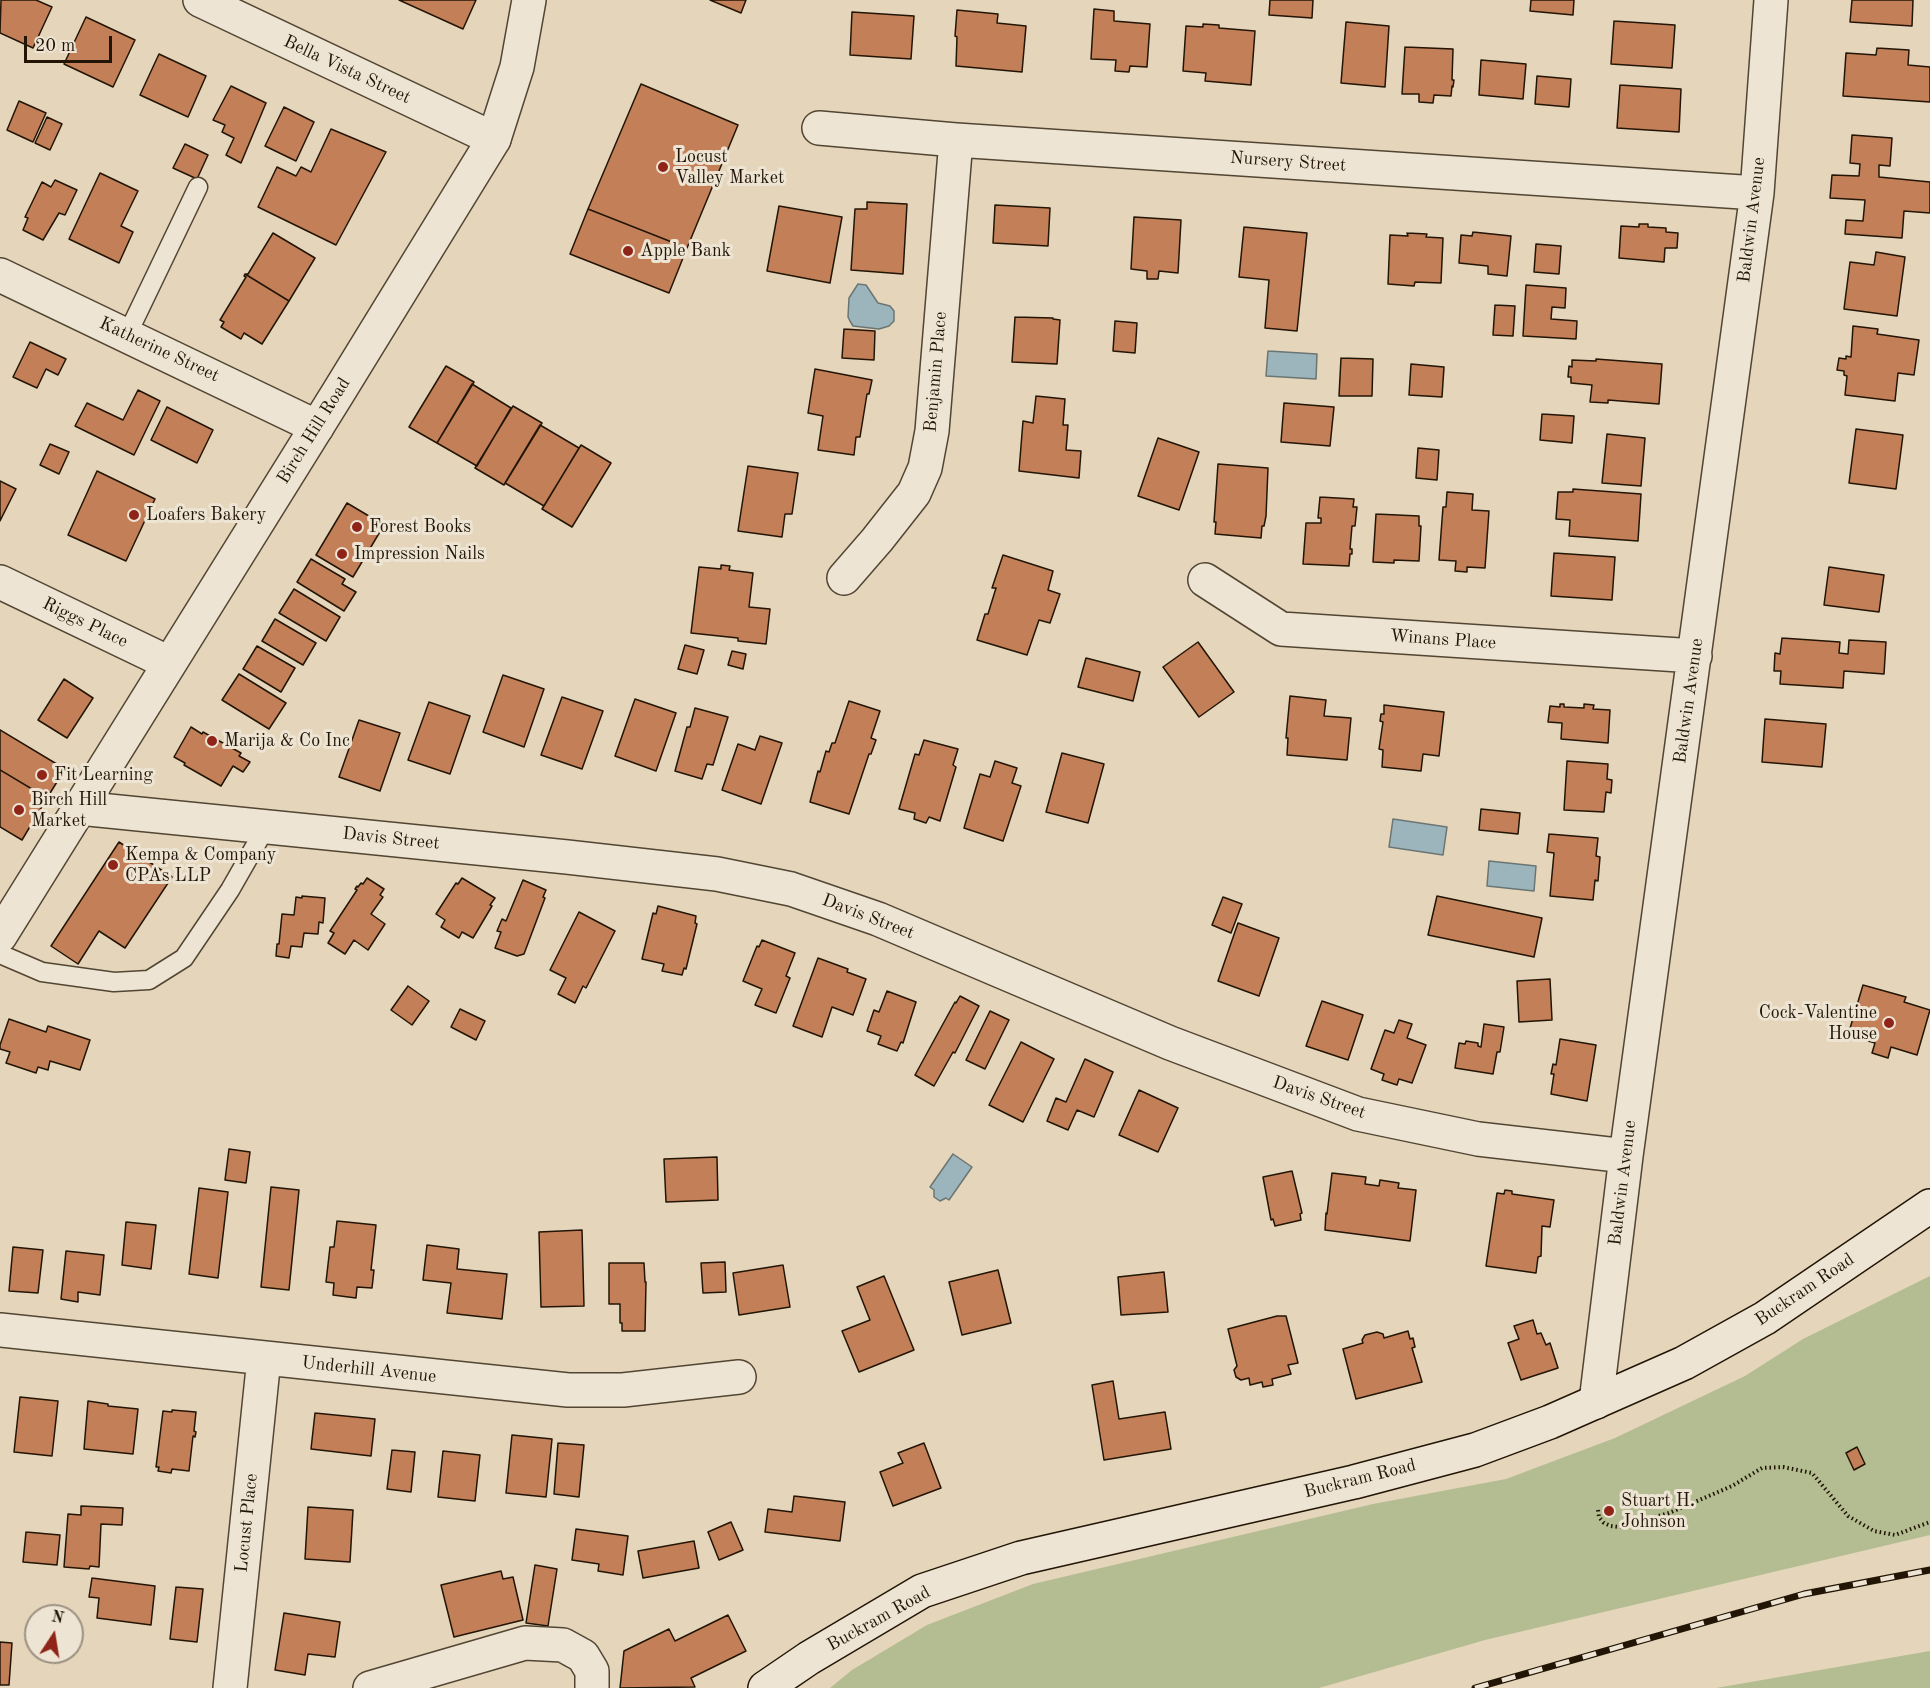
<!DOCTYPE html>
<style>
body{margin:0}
#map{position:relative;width:1930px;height:1688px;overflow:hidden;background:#e4d5bb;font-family:"Old Standard TT",serif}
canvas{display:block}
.north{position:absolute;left:24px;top:1604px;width:60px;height:60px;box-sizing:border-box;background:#ede4d3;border:2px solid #9c9181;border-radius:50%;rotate:12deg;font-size:16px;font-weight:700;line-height:24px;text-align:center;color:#221505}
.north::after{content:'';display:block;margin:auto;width:21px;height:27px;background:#8f2418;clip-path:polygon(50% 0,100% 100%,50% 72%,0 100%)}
.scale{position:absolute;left:24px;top:36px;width:88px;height:27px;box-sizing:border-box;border:3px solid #221505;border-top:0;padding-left:8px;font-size:18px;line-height:21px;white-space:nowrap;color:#221505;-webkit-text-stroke:4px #ede4d3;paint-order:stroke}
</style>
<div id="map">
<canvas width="1930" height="1688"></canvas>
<div class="north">N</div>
<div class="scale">20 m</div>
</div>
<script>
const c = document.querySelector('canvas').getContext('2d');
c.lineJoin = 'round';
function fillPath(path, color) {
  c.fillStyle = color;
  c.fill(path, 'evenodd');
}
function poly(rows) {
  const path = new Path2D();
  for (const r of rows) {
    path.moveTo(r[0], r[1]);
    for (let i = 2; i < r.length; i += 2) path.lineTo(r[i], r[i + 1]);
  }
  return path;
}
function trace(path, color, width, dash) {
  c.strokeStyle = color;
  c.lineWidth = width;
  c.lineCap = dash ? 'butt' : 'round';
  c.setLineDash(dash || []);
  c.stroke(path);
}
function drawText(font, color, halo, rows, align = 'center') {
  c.font = font + ' "Old Standard TT",serif';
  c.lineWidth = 6;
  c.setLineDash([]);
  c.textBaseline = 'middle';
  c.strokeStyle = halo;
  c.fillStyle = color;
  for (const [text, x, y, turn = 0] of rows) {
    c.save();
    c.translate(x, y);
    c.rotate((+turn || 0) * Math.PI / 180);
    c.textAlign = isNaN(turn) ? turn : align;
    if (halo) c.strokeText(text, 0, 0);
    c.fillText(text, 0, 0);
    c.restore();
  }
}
fillPath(poly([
 [1930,1276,1930,1535,1485,1640,1319,1688,830,1688,852,1670,927,1625,1033,1584,1373,1504,1506,1479,1615,1438,1745,1376,1803,1339],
 [1930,1651,1930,1688,1716,1688]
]), '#b3bd91');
const water = poly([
 [858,284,866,285,878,303,890,306,894,311,894,321,889,326,879,329,853,326,850,321,848,317,849,298,858,284],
 [1268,351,1317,354,1316,379,1266,376,1268,351],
 [1393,819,1447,827,1443,855,1389,847,1393,819],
 [1489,861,1536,866,1534,891,1487,886,1489,861],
 [953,1154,972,1167,949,1200,946,1198,940,1201,934,1197,934,1190,930,1187,953,1154]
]);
fillPath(water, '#9cb5bc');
trace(water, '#6b7573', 1.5);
const building = poly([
 [1,0,36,0,52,7,33,48,0,33,1,0],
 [399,0,476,0,463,29,399,0],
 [710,0,746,0,741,13,710,0],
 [1270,0,1313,0,1312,18,1269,15,1270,0],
 [1531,0,1574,0,1573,15,1530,11,1531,0],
 [1852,0,1913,0,1912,26,1850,22,1852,0],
 [1094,9,1114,11,1114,21,1150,24,1147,67,1130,66,1129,72,1115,71,1116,60,1091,59,1094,9],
 [957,10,998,14,997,23,1026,26,1022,72,956,66,957,37,955,36,957,10],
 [852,12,914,16,911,59,850,55,852,12],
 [86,17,135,40,113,87,64,64,86,17],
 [1614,21,1675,25,1672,68,1611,64,1614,21],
 [1346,22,1389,26,1385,87,1341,83,1346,22],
 [1203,24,1219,25,1219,28,1255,31,1251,85,1205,81,1206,73,1183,71,1186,26,1203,27,1203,24],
 [1405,47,1453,49,1452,80,1454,80,1453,87,1452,86,1451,96,1434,95,1433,103,1419,102,1419,94,1402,94,1405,47],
 [1877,48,1909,50,1908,65,1930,67,1930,102,1843,96,1846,53,1876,55,1877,48],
 [159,54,206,76,188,117,140,95,159,54],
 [1481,60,1526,64,1523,99,1479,95,1481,60],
 [1537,76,1571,79,1569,107,1535,104,1537,76],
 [641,84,738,125,687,248,588,209,641,84],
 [1620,85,1681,89,1679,132,1617,128,1620,85],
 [231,86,266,103,241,163,226,155,234,138,222,132,225,125,213,120,231,86],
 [19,101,46,113,33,142,7,130,19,101],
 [284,107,314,122,296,161,265,146,284,107],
 [47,117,62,124,50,150,35,143,47,117],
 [331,129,386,152,336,245,258,207,277,167,296,176,301,167,311,172,331,129],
 [1852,135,1892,138,1890,166,1879,165,1879,177,1930,182,1930,213,1904,211,1902,238,1845,234,1846,220,1863,221,1865,200,1830,198,1832,175,1859,176,1860,164,1850,163,1852,135],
 [185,144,208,155,197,179,173,168,185,144],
 [100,173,138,191,121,226,133,232,119,263,69,239,100,173],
 [55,180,77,190,65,215,59,213,43,240,23,230,28,218,25,217,42,182,51,187,55,180],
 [867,202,907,204,903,274,851,270,855,209,867,209,867,202],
 [995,205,1050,208,1048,246,993,243,995,205],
 [779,206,842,217,830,283,767,271,779,206],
 [588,209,687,248,669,293,570,254,588,209],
 [1134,217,1181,220,1178,273,1159,271,1158,279,1147,279,1147,271,1131,269,1134,217],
 [1639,224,1648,224,1648,227,1666,228,1666,232,1678,233,1677,248,1665,248,1664,262,1619,258,1621,226,1639,227,1639,224],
 [1244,227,1307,233,1297,331,1265,328,1269,280,1239,277,1244,227],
 [1473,232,1511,236,1507,276,1488,274,1488,266,1459,263,1461,235,1472,236,1473,232],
 [273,233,315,258,289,301,245,274,248,274,273,233],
 [1407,233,1427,234,1426,237,1443,238,1441,283,1415,282,1414,286,1388,284,1390,235,1408,236,1407,233],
 [1536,244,1561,246,1559,274,1534,272,1536,244],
 [1876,252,1905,257,1897,316,1844,309,1850,262,1874,265,1876,252],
 [245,274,289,301,262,344,244,333,241,339,221,327,224,322,220,320,246,277,244,276,245,274],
 [1526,285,1566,288,1565,308,1552,307,1551,319,1577,321,1576,339,1523,336,1526,285],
 [1495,305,1515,306,1513,336,1493,335,1495,305],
 [1015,317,1053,318,1053,319,1060,320,1057,364,1012,362,1015,317],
 [1115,321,1137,323,1135,353,1113,351,1115,321],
 [1853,326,1878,329,1877,334,1919,340,1914,375,1898,373,1895,401,1845,395,1847,376,1844,375,1844,371,1837,370,1839,358,1846,359,1846,356,1851,357,1853,326],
 [844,329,875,331,874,360,842,358,844,329],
 [30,342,66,359,58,375,46,369,37,388,13,377,30,342],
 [1341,358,1373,359,1372,396,1339,396,1341,358],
 [1596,359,1662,364,1659,404,1608,400,1608,403,1590,402,1592,385,1571,383,1571,377,1568,377,1569,366,1572,367,1572,360,1596,361,1596,359],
 [1411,364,1444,367,1442,397,1409,395,1411,364],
 [446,366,474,382,437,443,409,427,446,366],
 [815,369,872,380,869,394,867,394,860,437,856,437,854,455,818,450,823,416,808,413,815,369],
 [472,384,511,408,477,466,437,443,472,384],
 [138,390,160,401,134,455,75,426,87,403,123,420,138,390],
 [1036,396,1065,399,1063,425,1068,425,1066,450,1081,451,1079,478,1019,471,1023,421,1033,423,1036,396],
 [1284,403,1334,407,1330,446,1281,442,1284,403],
 [513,406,542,423,504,485,475,468,513,406],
 [167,407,213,430,197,463,151,440,167,407],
 [1542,414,1574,416,1572,443,1540,440,1542,414],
 [540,425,579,448,544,506,505,483,540,425],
 [1856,429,1903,435,1896,489,1849,483,1856,429],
 [1607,434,1645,438,1641,486,1602,483,1607,434],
 [1158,438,1199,452,1179,510,1138,496,1158,438],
 [50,444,69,452,59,474,40,465,50,444],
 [581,445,611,463,572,527,542,509,581,445],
 [1418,448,1439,450,1437,480,1416,478,1418,448],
 [1218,464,1268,468,1266,516,1264,526,1262,526,1261,538,1215,534,1216,522,1214,522,1218,464],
 [748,466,798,473,792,514,785,514,782,537,738,531,748,466],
 [97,471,155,499,126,561,68,535,97,471],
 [0,481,16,489,0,521,0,481],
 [1573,489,1641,494,1638,541,1569,536,1570,520,1556,519,1558,492,1573,492,1573,489],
 [1447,492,1473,494,1472,510,1489,511,1485,568,1467,567,1467,572,1455,571,1456,561,1439,560,1443,507,1446,507,1447,492],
 [1320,497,1354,499,1353,507,1357,507,1355,526,1352,526,1350,549,1352,549,1352,554,1350,554,1349,566,1303,564,1306,523,1321,523,1321,518,1318,518,1320,497],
 [347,503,384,525,353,577,316,555,347,503],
 [1376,514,1419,516,1419,526,1421,526,1419,561,1394,560,1394,563,1373,562,1376,514],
 [1554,553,1615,557,1612,600,1551,596,1554,553],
 [1003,555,1053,571,1048,590,1060,594,1050,623,1039,620,1027,655,977,640,985,614,988,614,996,588,992,588,1003,555],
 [311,559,345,579,342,584,356,592,344,611,297,582,311,559],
 [721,565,730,566,729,570,753,573,749,607,770,609,766,644,738,641,738,638,691,633,699,567,721,569,721,565],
 [1829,567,1884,575,1879,612,1824,605,1829,567],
 [294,589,340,617,326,641,279,613,294,589],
 [275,619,316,643,303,665,262,641,275,619],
 [1782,638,1840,642,1839,653,1848,654,1849,640,1886,642,1884,674,1844,671,1843,688,1780,684,1781,671,1774,671,1775,653,1780,654,1782,638],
 [1198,642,1234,692,1199,717,1163,667,1198,642],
 [685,645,704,650,697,674,678,669,685,645],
 [257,646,295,668,281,692,243,669,257,646],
 [732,651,746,654,743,669,728,665,732,651],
 [1086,658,1140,672,1133,701,1078,687,1086,658],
 [239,674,286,703,269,729,222,700,239,674],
 [503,675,544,689,524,747,483,732,503,675],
 [64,679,93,698,67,738,38,720,64,679],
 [1290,696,1326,700,1324,716,1351,718,1347,760,1287,755,1288,738,1286,738,1290,696],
 [562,697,603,711,582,769,541,755,562,697],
 [635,699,676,713,656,771,615,756,635,699],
 [849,701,880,711,871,738,876,740,871,754,869,754,849,814,810,802,818,771,820,772,826,751,829,752,832,743,835,743,849,701],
 [429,702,470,716,450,774,408,760,429,702],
 [1560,704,1564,704,1564,707,1584,708,1584,704,1594,705,1593,709,1610,710,1608,743,1561,739,1562,723,1548,722,1550,706,1560,707,1560,704],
 [1384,705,1444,712,1439,756,1423,754,1421,771,1382,767,1383,750,1379,749,1383,722,1380,721,1381,714,1384,714,1384,705],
 [695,708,728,717,713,765,707,764,702,779,675,771,687,727,690,727,695,708],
 [1765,719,1826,724,1822,767,1762,762,1765,719],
 [359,720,400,733,380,791,339,777,359,720],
 [191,727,202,734,203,732,241,753,239,756,250,762,243,772,233,766,221,786,184,765,185,763,174,757,191,727],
 [0,730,65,769,47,798,0,770,0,730],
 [760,736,782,743,761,804,722,790,738,744,755,750,760,736],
 [924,740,958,749,953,765,956,767,940,821,929,817,926,823,914,819,915,813,899,809,915,754,919,755,924,740],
 [1062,753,1104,764,1088,823,1046,812,1062,753],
 [995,761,1017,768,1012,783,1021,786,1003,841,964,828,980,774,990,777,995,761],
 [1567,761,1608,764,1607,779,1612,780,1611,793,1606,792,1604,812,1564,810,1567,761],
 [0,770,47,798,22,840,0,827,0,770],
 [1481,809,1520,813,1518,834,1479,830,1481,809],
 [1549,834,1598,838,1596,856,1600,857,1598,881,1595,880,1593,900,1550,896,1554,853,1547,852,1549,834],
 [119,842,172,877,125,948,99,931,78,964,51,946,119,842],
 [367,878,384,889,380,895,383,897,371,914,385,924,368,950,354,940,345,954,328,943,334,933,330,931,357,890,355,889,357,886,358,887,361,883,363,884,367,878],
 [462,878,495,898,490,905,492,906,473,938,462,932,459,938,441,927,445,920,436,914,456,883,458,884,462,878],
 [523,880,546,890,543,897,545,898,524,954,517,956,495,948,501,932,497,931,502,919,506,921,523,880],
 [302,896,325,898,323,923,319,922,318,934,304,933,302,947,291,946,289,958,276,956,277,944,279,944,282,914,294,915,296,897,302,898,302,896],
 [1437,896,1542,918,1534,957,1428,935,1437,896],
 [1223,897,1242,904,1231,933,1212,925,1223,897],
 [658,906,696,916,695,923,697,924,686,969,684,968,682,975,662,971,664,964,642,959,653,913,656,914,658,906],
 [579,912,615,931,586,988,583,986,575,1003,558,994,566,978,550,970,579,912],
 [1238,923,1279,938,1259,996,1218,981,1238,923],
 [762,940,795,953,786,976,790,978,776,1013,755,1005,762,989,743,981,757,946,759,947,762,940],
 [818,958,848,969,847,972,866,979,853,1015,832,1007,822,1037,793,1026,818,958],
 [1550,979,1552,1020,1519,1022,1517,981,1550,979],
 [1863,985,1906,997,1904,1002,1930,1010,1917,1055,1891,1047,1888,1058,1872,1053,1875,1043,1848,1035,1863,985],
 [408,986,429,1001,412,1025,391,1010,408,986],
 [887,991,916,1002,903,1043,901,1042,897,1051,878,1044,881,1036,867,1031,874,1010,879,1012,887,991],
 [960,996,979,1006,955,1053,953,1052,934,1086,915,1075,955,1002,956,1003,960,996],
 [1322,1001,1363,1015,1348,1060,1306,1046,1322,1001],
 [460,1009,485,1021,476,1040,451,1027,460,1009],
 [990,1011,1009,1020,985,1069,966,1060,990,1011],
 [9,1019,46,1032,48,1026,90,1040,80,1070,50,1061,48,1070,38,1067,36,1073,6,1063,10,1052,0,1049,0,1045,9,1019],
 [1399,1020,1412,1024,1407,1038,1426,1045,1412,1083,1399,1079,1397,1085,1382,1080,1384,1074,1371,1069,1385,1030,1394,1033,1399,1020],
 [1484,1024,1504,1027,1500,1052,1497,1052,1493,1074,1455,1068,1459,1043,1465,1044,1466,1041,1478,1043,1478,1046,1481,1047,1484,1024],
 [1560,1039,1596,1045,1587,1101,1551,1094,1554,1074,1551,1074,1553,1064,1556,1065,1560,1039],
 [1021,1042,1054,1059,1023,1122,989,1105,1021,1042],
 [1085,1059,1113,1072,1094,1117,1077,1110,1068,1130,1047,1121,1056,1098,1066,1102,1085,1059],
 [1139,1090,1178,1108,1158,1152,1119,1135,1139,1090],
 [229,1149,250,1152,246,1183,225,1180,229,1149],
 [717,1157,718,1200,666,1202,664,1159,717,1157],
 [1292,1171,1302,1213,1300,1214,1301,1220,1275,1226,1273,1219,1271,1220,1263,1177,1292,1171],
 [1332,1173,1366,1177,1365,1184,1379,1186,1380,1180,1399,1183,1398,1188,1416,1190,1410,1241,1325,1230,1326,1213,1327,1214,1332,1173],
 [271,1187,299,1190,289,1290,261,1287,271,1187],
 [199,1188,228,1192,218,1278,189,1274,199,1188],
 [1505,1190,1512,1191,1512,1194,1554,1200,1550,1227,1542,1226,1541,1256,1538,1257,1536,1273,1486,1266,1497,1193,1504,1194,1505,1190],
 [337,1221,376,1225,371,1270,374,1270,372,1288,357,1287,356,1298,333,1295,334,1283,326,1282,330,1247,334,1247,337,1221],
 [126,1222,156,1225,151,1269,122,1265,126,1222],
 [582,1230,584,1306,541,1307,539,1232,582,1230],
 [427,1245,459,1249,457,1269,507,1274,502,1319,447,1313,451,1283,423,1280,427,1245],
 [13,1247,43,1250,38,1293,9,1291,13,1247],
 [66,1251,104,1255,100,1295,78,1292,78,1302,61,1299,66,1251],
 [725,1262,726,1292,703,1293,701,1263,725,1262],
 [609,1263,644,1263,645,1282,646,1282,645,1331,622,1331,622,1323,620,1323,620,1304,609,1304,609,1263],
 [783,1265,790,1307,739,1315,733,1273,783,1265],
 [998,1270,1011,1323,962,1335,949,1282,998,1270],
 [1164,1272,1168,1312,1121,1315,1118,1277,1164,1272],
 [884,1276,914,1350,859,1372,842,1331,870,1320,857,1287,884,1276],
 [1277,1316,1286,1316,1298,1363,1288,1365,1291,1374,1272,1379,1273,1385,1263,1387,1262,1382,1250,1385,1249,1378,1241,1380,1236,1377,1234,1370,1237,1366,1228,1329,1277,1316],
 [1533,1320,1537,1334,1541,1333,1546,1345,1550,1343,1558,1368,1521,1380,1508,1343,1519,1339,1514,1326,1533,1320],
 [1408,1331,1410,1339,1413,1338,1415,1347,1412,1348,1422,1382,1356,1399,1343,1349,1363,1343,1362,1340,1365,1335,1377,1332,1383,1334,1384,1338,1408,1331],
 [1113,1381,1119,1419,1165,1412,1171,1449,1104,1460,1092,1385,1113,1381],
 [20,1397,58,1401,52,1456,14,1452,20,1397],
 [88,1401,108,1404,108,1406,138,1409,133,1454,84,1449,88,1401],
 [172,1410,196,1412,194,1431,196,1432,195,1437,193,1436,189,1471,172,1469,171,1473,158,1471,159,1467,156,1467,163,1411,172,1412,172,1410],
 [315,1413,375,1419,371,1456,311,1449,315,1413],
 [512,1435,552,1439,546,1497,506,1493,512,1435],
 [558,1443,584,1445,579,1497,554,1494,558,1443],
 [924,1443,941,1488,893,1506,880,1472,903,1463,898,1453,924,1443],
 [1857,1447,1865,1464,1854,1470,1846,1453,1857,1447],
 [392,1450,415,1452,411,1492,387,1489,392,1450],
 [443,1451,480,1455,475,1501,438,1497,443,1451],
 [794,1496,845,1502,840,1541,765,1532,768,1509,792,1512,794,1496],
 [81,1506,123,1508,122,1525,101,1524,99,1567,90,1566,89,1569,64,1567,68,1514,81,1515,81,1506],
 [308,1507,353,1510,350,1562,305,1559,308,1507],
 [731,1522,743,1550,719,1560,708,1532,731,1522],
 [576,1529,628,1536,623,1575,598,1571,599,1564,572,1560,576,1529],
 [26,1532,60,1535,57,1565,23,1562,26,1532],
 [694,1541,699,1568,643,1578,638,1551,694,1541],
 [535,1565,557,1569,548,1626,526,1623,535,1565],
 [501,1571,503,1579,513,1577,523,1620,454,1637,441,1585,501,1571],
 [92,1578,155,1586,151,1625,97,1618,99,1598,89,1597,92,1578],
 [176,1587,203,1589,197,1642,170,1639,176,1587],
 [284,1613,340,1622,335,1657,308,1654,305,1675,275,1670,284,1613],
 [728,1615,746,1651,691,1678,695,1687,620,1688,624,1651,669,1629,675,1641,728,1615],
 [0,1642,12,1643,9,1685,0,1685,0,1642]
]);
fillPath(building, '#c37f58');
trace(building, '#221505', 1.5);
const service = poly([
 [127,335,198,187],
 [0,954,42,972,114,982,149,980,184,958,230,890,266,827]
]);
const minor = poly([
 [200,0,494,139],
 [819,128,956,140,1757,193],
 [0,275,317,427],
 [844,578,877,540,914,493,925,468,932,431,956,140],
 [1205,580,1281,629,1695,656],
 [0,582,169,663],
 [79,808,567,857,717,874,791,889,878,919,1170,1043,1358,1114,1478,1139,1626,1156],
 [0,1330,568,1390,623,1390,739,1377],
 [1596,1402,1626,1156,1757,193,1771,0],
 [230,1688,264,1358],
 [370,1688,525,1643,563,1645,583,1656,592,1671,592,1688]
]);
const tertiary = poly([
 [0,936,338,393,494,139,517,67,529,0]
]);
const secondary = poly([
 [765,1688,809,1658,922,1591,1021,1558,1354,1482,1475,1450,1550,1422,1684,1363,1765,1318,1930,1206]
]);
trace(service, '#524532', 21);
trace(minor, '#524532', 36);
trace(tertiary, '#524532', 36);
trace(secondary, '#221505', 36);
trace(poly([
 [1598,1510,1599,1517,1604,1523,1611,1526,1619,1527,1669,1513,1732,1486,1762,1468,1783,1467,1812,1473,1848,1516,1874,1531,1895,1535,1930,1522]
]), '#221505', 4, [1.5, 3]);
trace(service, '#ede4d3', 18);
trace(minor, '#ede4d3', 33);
trace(tertiary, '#ede4d3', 33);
trace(secondary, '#ede4d3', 33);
const rail = poly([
 [1475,1688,1804,1594,1930,1570]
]);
trace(rail, '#221505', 7);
trace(rail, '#ede4d3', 4.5, [14]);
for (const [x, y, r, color] of [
 [663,167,6,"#8f2418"],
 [628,251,6,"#8f2418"],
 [134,515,6,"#8f2418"],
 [357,527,6,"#8f2418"],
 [342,554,6,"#8f2418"],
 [212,741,6,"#8f2418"],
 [42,775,6,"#8f2418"],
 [19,810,6,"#8f2418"],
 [113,865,6,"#8f2418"],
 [1889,1023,6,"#8f2418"],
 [1609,1511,6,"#8f2418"]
]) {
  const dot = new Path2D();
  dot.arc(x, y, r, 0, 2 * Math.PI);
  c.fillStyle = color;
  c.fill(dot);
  trace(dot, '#ede4d3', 2);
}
drawText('18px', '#221505', '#ede4d3', [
 ["Bella Vista Street",347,70,25],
 ["Nursery Street",1288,162,4],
 ["Baldwin Avenue",1752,220,-83],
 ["Katherine Street",159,350,25],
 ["Benjamin Place",936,372,-85],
 ["Birch Hill Road",314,431,-58],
 ["Riggs Place",85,623,26],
 ["Winans Place",1443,640,4],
 ["Baldwin Avenue",1689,701,-82],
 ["Davis Street",391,839,6],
 ["Davis Street",868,917,21],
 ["Davis Street",1319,1098,19],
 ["Baldwin Avenue",1623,1183,-83],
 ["Buckram Road",1805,1290,-34],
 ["Underhill Avenue",369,1370,6],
 ["Buckram Road",1360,1479,-14],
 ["Locust Place",247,1523,-84],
 ["Buckram Road",879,1619,-29]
]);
drawText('18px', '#221505', '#ede4d3', [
 ["Locust",675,157],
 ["Valley Market",675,178],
 ["Apple Bank",640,251],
 ["Loafers Bakery",146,515],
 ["Forest Books",369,527],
 ["Impression Nails",354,554],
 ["Marija & Co Inc",224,741],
 ["Fit Learning",54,775],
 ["Birch Hill",31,800],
 ["Market",31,821],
 ["Kempa & Company",125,855],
 ["CPAs LLP",125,876],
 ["Cock-Valentine",1877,1013,"right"],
 ["House",1877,1034,"right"],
 ["Stuart H.",1621,1501],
 ["Johnson",1621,1522]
], 'left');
</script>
